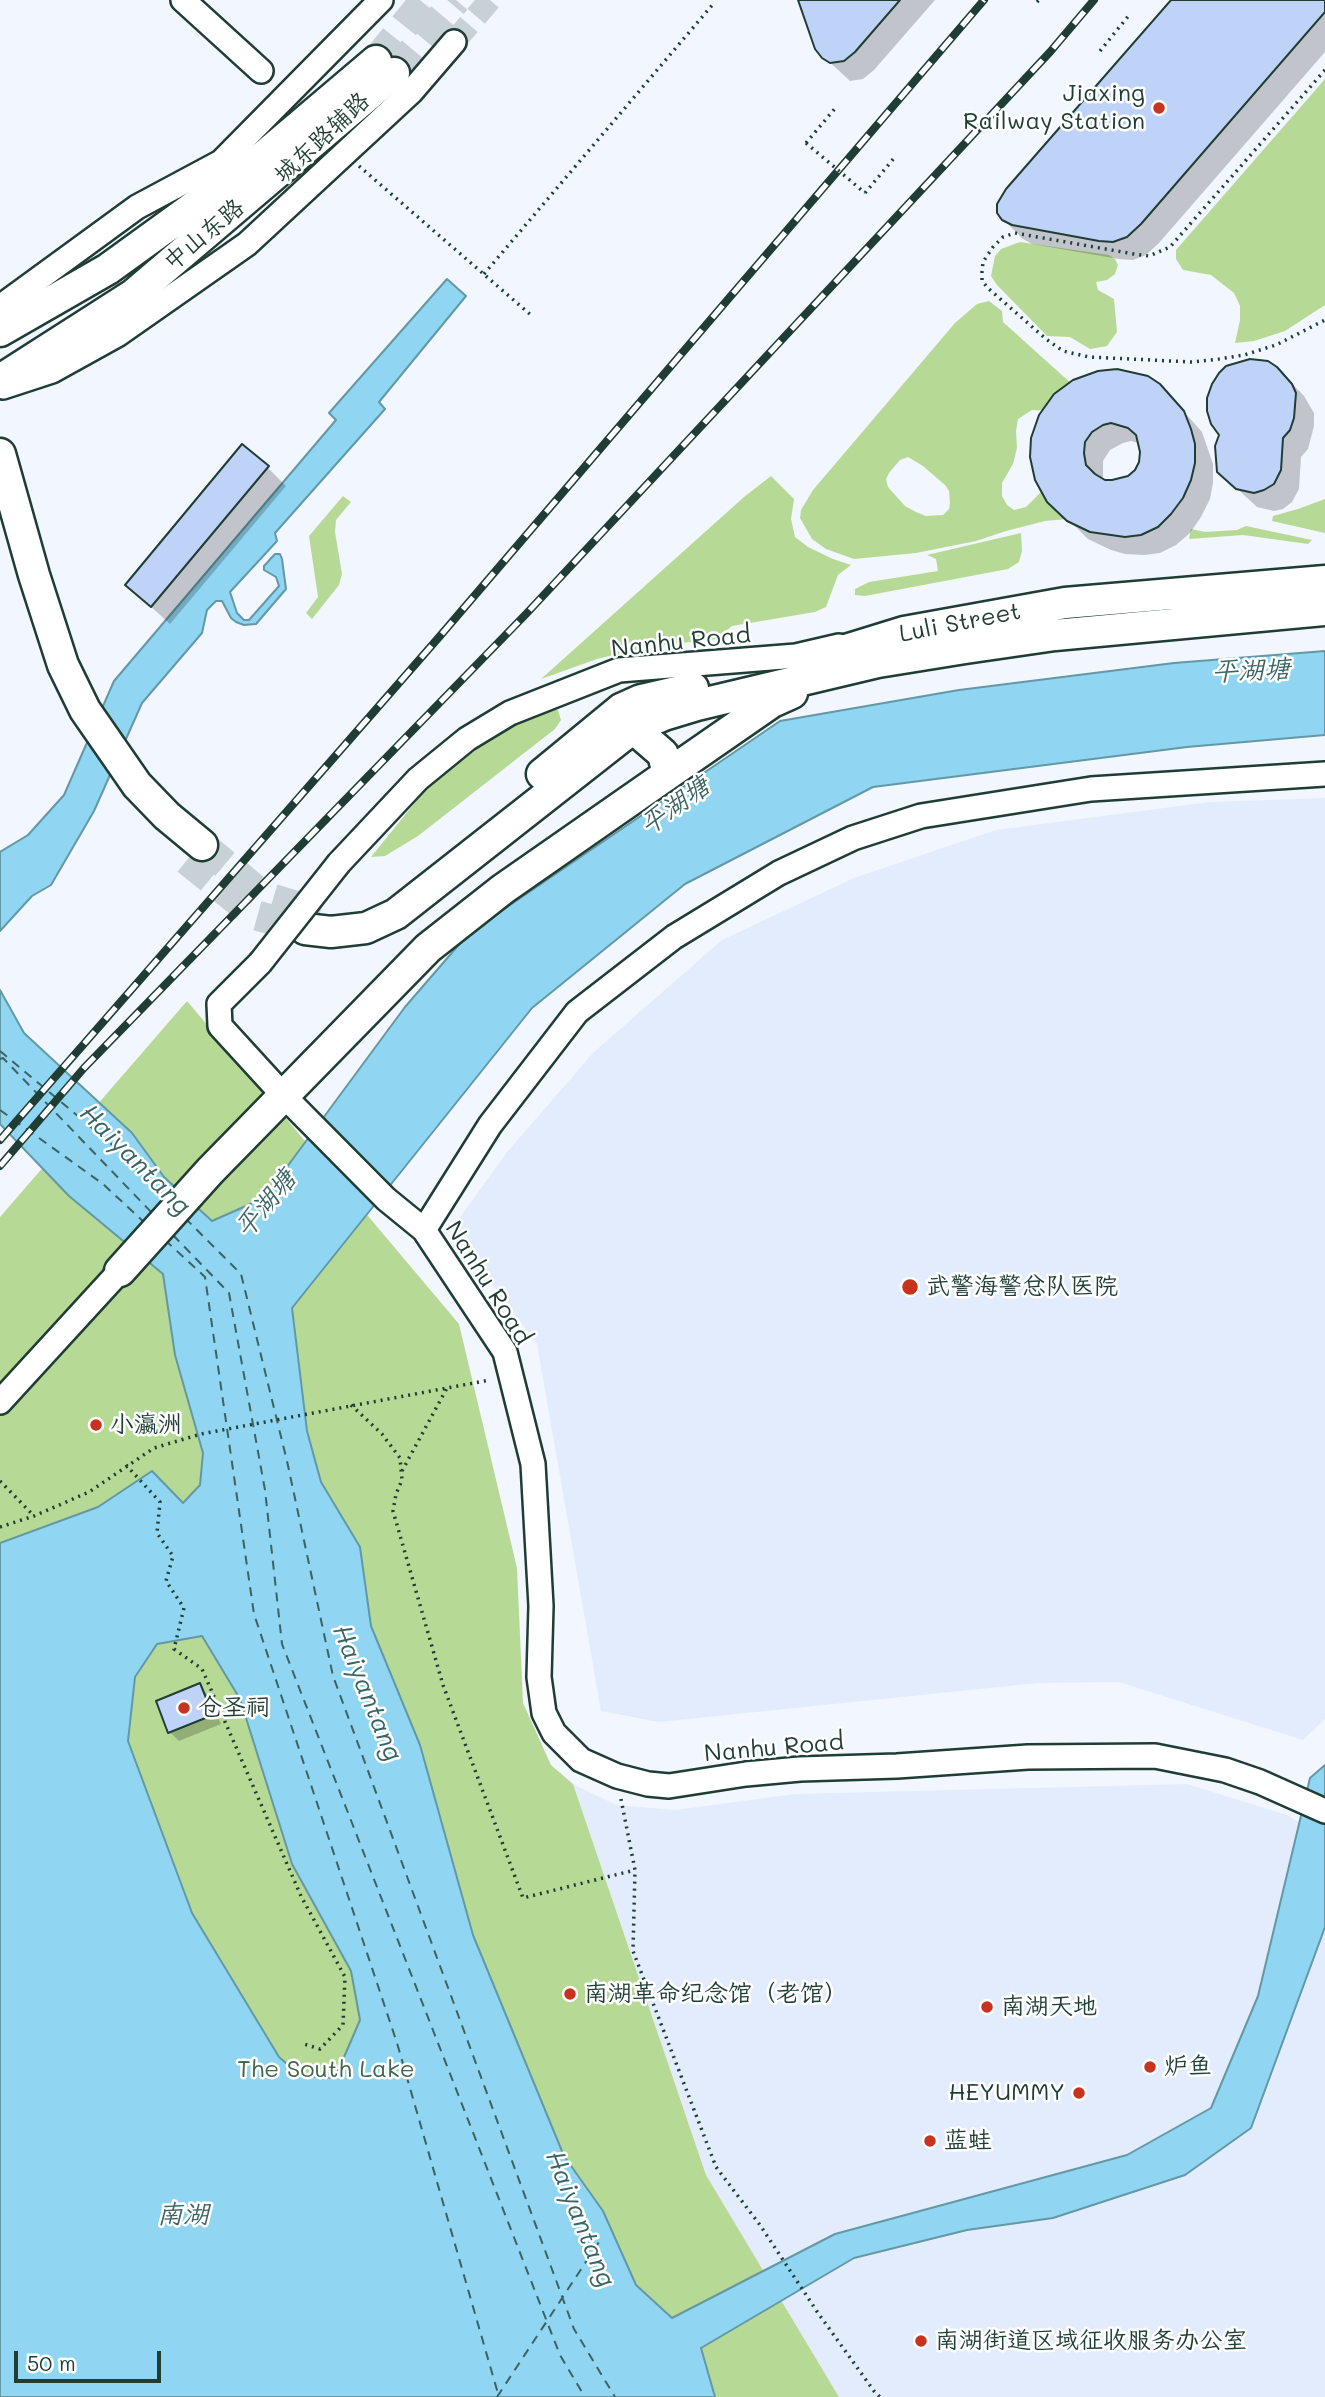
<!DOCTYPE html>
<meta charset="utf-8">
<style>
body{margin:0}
#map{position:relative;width:1325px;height:2397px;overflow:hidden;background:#f2f6fe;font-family:Mali,sans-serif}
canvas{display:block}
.scale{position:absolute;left:14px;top:2351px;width:147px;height:32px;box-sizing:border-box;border:4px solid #1f3d34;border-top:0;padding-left:9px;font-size:21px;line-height:24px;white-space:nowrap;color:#1f3d34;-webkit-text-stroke:5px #fff;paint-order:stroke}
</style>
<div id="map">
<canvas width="1325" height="2397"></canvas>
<div class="scale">50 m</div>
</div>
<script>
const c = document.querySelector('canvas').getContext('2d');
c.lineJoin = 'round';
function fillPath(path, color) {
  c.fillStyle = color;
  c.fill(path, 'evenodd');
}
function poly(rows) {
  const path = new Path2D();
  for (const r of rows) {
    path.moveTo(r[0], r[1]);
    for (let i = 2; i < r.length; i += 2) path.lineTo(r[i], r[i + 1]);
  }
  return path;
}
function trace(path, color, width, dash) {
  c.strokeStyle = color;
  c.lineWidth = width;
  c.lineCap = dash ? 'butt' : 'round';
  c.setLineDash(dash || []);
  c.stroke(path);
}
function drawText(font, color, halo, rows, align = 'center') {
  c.font = font + ' Mali,"LXGW WenKai TC",sans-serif';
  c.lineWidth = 5;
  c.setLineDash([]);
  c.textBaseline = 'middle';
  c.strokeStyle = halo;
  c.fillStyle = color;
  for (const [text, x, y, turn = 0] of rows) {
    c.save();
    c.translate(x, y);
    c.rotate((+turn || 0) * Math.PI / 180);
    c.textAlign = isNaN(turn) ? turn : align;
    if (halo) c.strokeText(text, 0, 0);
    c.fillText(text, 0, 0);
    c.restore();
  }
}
fillPath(poly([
 [1325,798,1325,1719,1303,1740,1119,1682,1038,1683,659,1722,601,1711,537,1344,451,1230,507,1152,594,1052,722,940,854,878,996,830,1210,802],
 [573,1784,616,1805,676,1810,795,1794,1187,1784,1287,1815,1325,1838,1325,2397,839,2397,706,2175]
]), '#e3ecfc');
fillPath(poly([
 [1325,79,1325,305,1285,331,1254,341,1235,343,1240,320,1240,306,1234,293,1211,275,1183,270,1176,259,1176,250],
 [1020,242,1109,255,1115,259,1118,265,1115,274,1107,280,1096,282,1098,290,1114,299,1117,332,1107,346,1090,349,1070,337,1047,336,997,285,991,276,995,256,1001,249],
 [989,301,1002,311,1003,322,1073,385,1054,411,1032,410,1018,419,1016,431,1017,448,1013,464,1002,483,1002,496,1007,505,1014,510,1026,507,1056,477,1090,517,1045,521,1006,531,976,541,916,553,854,559,826,549,812,539,800,518,801,510,813,490,955,323,977,304],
 [908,457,923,466,945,485,949,491,950,503,949,509,943,515,926,516,916,512,905,506,888,487,886,479,889,473,900,460],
 [771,476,794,499,791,519,795,537,808,547,833,559,851,565,838,575,826,607,815,612,732,626,716,639,646,647,597,659,541,679,744,497],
 [343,496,351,502,336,520,335,532,342,574,339,585,312,619,306,613,318,597,309,536],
 [1325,499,1325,533,1272,521,1273,516,1298,509],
 [1246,526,1312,540,1308,544,1243,535,1189,539,1191,529,1205,532,1237,530],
 [1021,533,1022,551,1019,562,1008,569,865,596,855,595,855,589,869,582,938,571,936,559,927,555],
 [543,708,558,710,561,720,555,729,418,836,385,856,371,857,430,784,511,724],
 [187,1001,459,1324,517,1568,523,1703,551,1765,573,1784,706,2175,839,2397,0,2397,0,1217]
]), '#b6da95');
const water = poly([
 [447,279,466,296,379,402,385,409,275,533,277,541,230,592,237,613,244,620,249,620,279,586,276,577,264,570,264,566,275,554,280,554,282,559,286,589,256,624,244,625,236,622,231,618,222,601,216,601,207,610,202,633,142,703,94,811,51,885,32,896,0,931,0,852,28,835,64,795,114,681,336,420,329,413,447,279],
 [1325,651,1325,735,1187,747,873,787,685,884,532,1008,292,1308,307,1431,321,1482,360,1547,371,1626,420,1745,473,1935,564,2156,603,2211,636,2285,672,2318,835,2234,1127,2155,1211,2108,1258,1996,1310,1778,1325,1765,1325,1927,1251,2128,1185,2175,1053,2218,967,2230,854,2258,701,2348,715,2397,0,2397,0,1543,98,1507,152,1471,183,1503,200,1485,203,1453,175,1355,163,1274,69,1196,0,1124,0,990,24,1033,132,1133,164,1177,212,1221,264,1198,405,1007,469,933,780,721,959,690,1174,663,1325,651],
 [202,1636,240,1699,292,1864,351,1971,360,2020,335,2078,301,2076,279,2057,192,1913,128,1741,135,1677,157,1644,202,1636]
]);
fillPath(water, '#90d5f1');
trace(water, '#6398a5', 2);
fillPath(poly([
 [800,0,935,0,874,70,863,79,850,81,823,56],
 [1173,0,1325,0,1325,52,1159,243,1146,255,1133,260,1119,259,1032,244,1023,239,1003,219],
 [1277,368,1304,396,1314,413,1314,426,1308,449,1301,457,1299,489,1292,502,1283,509,1274,511,1257,507,1219,472,1221,435],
 [1178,405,1202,432,1213,464,1213,483,1210,499,1201,517,1190,533,1176,545,1160,553,1144,555,1125,554,1111,550,1088,539,1049,501,1032,438],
 [1131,441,1142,444,1141,462,1136,471,1120,481,1103,481,1103,461,1110,450,1123,443],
 [267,467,286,486,170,624,127,585],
 [199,1686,208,1695,221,1724,179,1741,170,1732]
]), '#0003');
trace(poly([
 [0,1051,116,1148,166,1199],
 [0,1059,3,1058,152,1213],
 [0,1110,103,1184,145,1223],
 [185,1218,241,1274,287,1461,333,1676,574,2329,615,2397],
 [173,1235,229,1293,265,1490,282,1644,560,2355,585,2397],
 [165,1240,205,1277,254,1614,397,2043,499,2397],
 [497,2397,599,2242]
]), '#3b6363', 2, [9, 7]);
const building = poly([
 [798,0,900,0,855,52,844,61,830,63,822,58,815,49,798,0],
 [1171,0,1325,0,1325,12,1141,224,1127,237,1113,242,1099,241,1012,225,1002,220,997,213,997,204,1006,189,1171,0],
 [1250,359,1268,361,1277,367,1292,384,1296,393,1294,418,1290,430,1283,438,1281,470,1274,484,1264,490,1254,493,1236,489,1217,472,1215,446,1219,435,1211,424,1207,411,1207,398,1212,384,1219,373,1226,366,1250,359],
 [1117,369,1148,376,1160,384,1184,411,1191,429,1195,444,1195,463,1191,480,1183,498,1171,514,1158,527,1141,535,1125,537,1090,532,1067,521,1047,502,1035,480,1030,457,1031,438,1039,415,1054,394,1073,380,1098,371,1117,369],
 [1111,423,1128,428,1136,435,1140,452,1139,462,1135,470,1128,476,1112,480,1105,480,1095,474,1086,465,1084,453,1085,442,1092,432,1103,425,1111,423],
 [242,444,269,466,151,607,125,585,242,444],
 [200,1683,213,1715,168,1733,156,1701,200,1683]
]);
fillPath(building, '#bfd3f8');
trace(building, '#1f3d34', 2);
trace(poly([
 [454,42,490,0]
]), '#c8d1d6', 23, [23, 11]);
trace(poly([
 [376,61,425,0],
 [394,73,456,0],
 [202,845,263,896,320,913],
 [187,860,255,915,305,929]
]), '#c8d1d6', 30, [30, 15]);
const minor = poly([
 [183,0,261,71],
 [0,307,137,207,221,162,381,0],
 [3,387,52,371,117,335,247,244,411,92,454,42],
 [339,863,418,779,467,739,510,713,619,670,796,656,839,646],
 [260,963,219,1004,220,1026,284,1096,386,1199,424,1230,505,1352,533,1464,541,1606,539,1677,544,1713,554,1733,581,1760,617,1776,648,1784,669,1786,746,1774,800,1769,897,1766,1028,1757,1155,1756,1225,1770,1260,1782,1325,1811],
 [424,1230,490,1125,577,1012,674,937,779,873,853,838,921,816,1091,789,1325,774],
 [0,1402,120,1271]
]);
const major = poly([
 [0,331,108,269,264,156,376,61],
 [0,380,133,295,394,73],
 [0,454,34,575,63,665,85,710,137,785,167,816,202,845],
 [823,657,904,632,1065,603,1325,581],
 [633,728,663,754,668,774],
 [542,774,621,709,641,700,693,688],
 [305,929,331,932,366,928,396,914,633,728,664,715,697,705,878,662,965,648,1055,635,1325,610],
 [120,1271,210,1171,428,948,503,889,668,774,772,702,792,693]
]);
trace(minor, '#1f3d34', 28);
trace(major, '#1f3d34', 35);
trace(poly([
 [1037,2,1039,0],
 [1100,51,1130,14],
 [1325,70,1170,247,1149,256,1134,254,1015,233,1003,237,993,247,983,262,982,272,982,281,989,289,1046,339,1063,351,1089,357,1192,362,1219,359,1244,355,1276,345,1325,320],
 [806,143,837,106],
 [359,166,532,316],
 [865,193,895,157],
 [484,274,714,3],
 [351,1405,382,1434,400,1458,402,1480,396,1494,393,1511,443,1685,523,1898,635,1870],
 [126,1465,160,1502,157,1533,173,1556,166,1581,184,1608,174,1649,202,1669,301,1896,345,1977,343,2025,320,2049,304,2044],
 [402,1471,447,1388],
 [0,1481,34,1516],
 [0,1527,34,1516,89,1492,154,1448,201,1434,490,1380],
 [621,1799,635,1870,633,1951,716,2167,760,2225,818,2313,874,2391,880,2397]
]), '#1f3d34', 3.5, [2, 5]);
trace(minor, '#fff', 23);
trace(major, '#fff', 30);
const rail = poly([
 [0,1140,440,636,984,0],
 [0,1166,84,1068,527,613,1050,52,1094,0]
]);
trace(rail, '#1f3d34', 8);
trace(rail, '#fff', 5, [16]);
const minorBridge = poly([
 [260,963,339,863]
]);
trace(minorBridge, '#1f3d34', 28, []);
trace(poly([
 [806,143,865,193]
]), '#1f3d34', 3.5, [2, 5]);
trace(minorBridge, '#fff', 23);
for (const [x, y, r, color] of [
 [1159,108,7,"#c8321e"],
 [910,1287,9,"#c8321e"],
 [96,1425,7,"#c8321e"],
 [184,1708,7,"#c8321e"],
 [570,1994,7,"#c8321e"],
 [987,2007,7,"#c8321e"],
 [1150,2067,7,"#c8321e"],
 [1079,2093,7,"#c8321e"],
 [930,2141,7,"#c8321e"],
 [921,2341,7,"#c8321e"]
]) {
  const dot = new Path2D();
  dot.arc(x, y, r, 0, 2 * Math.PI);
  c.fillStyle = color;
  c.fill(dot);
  trace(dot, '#fff', 2.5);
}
drawText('24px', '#1f3d34', '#fff', [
 ["Jiaxing",1145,94,"right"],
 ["Railway Station",1145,122,"right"],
 ["武警海警总队医院",926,1287],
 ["小瀛洲",110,1425],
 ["仓圣祠",198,1708],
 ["南湖革命纪念馆（老馆）",584,1994],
 ["南湖天地",1001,2007],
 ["炉鱼",1164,2067],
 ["HEYUMMY",1065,2093,"right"],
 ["蓝蛙",944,2141],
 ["南湖街道区域征收服务办公室",935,2341]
], 'left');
drawText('24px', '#1f3d34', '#fff', [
 ["城东路辅路",322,138,-43],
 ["中山东路",204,235,-40],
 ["Luli Street",960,623,-11],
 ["Nanhu Road",681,642,-6],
 ["Nanhu Road",488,1283,58],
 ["Nanhu Road",774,1748,-5]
]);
drawText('24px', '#45644c', '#fff', [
 ["The South Lake",326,2070]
]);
drawText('italic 26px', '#3b6363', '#fff', [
 ["平湖塘",1251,671,-2],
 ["平湖塘",675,806,-35],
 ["Haiyantang",135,1160,45],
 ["平湖塘",266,1204,-50],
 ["Haiyantang",367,1693,68],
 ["南湖",183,2215],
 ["Haiyantang",580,2219,68]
]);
</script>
